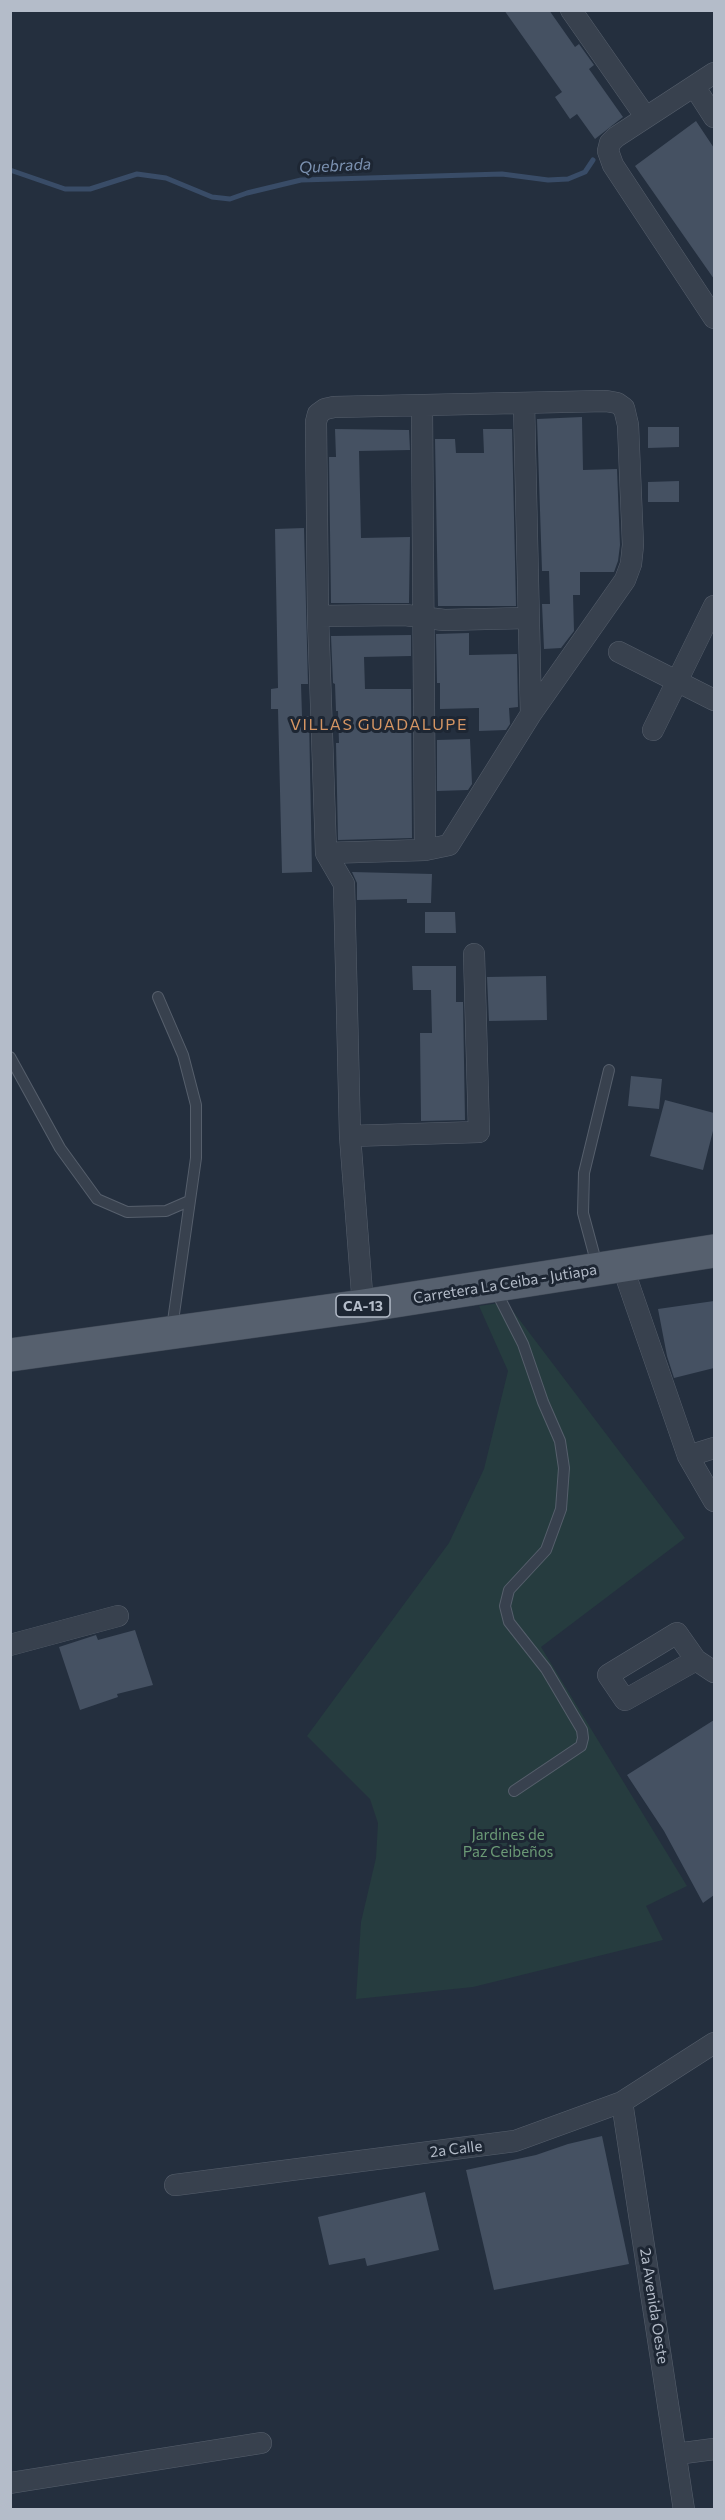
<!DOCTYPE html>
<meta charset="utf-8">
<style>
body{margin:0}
#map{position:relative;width:725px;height:2520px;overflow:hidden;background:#242f3e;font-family:Commissioner,sans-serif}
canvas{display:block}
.frame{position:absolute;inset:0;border:12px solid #b4bcc9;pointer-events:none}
</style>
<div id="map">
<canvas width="725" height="2520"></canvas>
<div class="frame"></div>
</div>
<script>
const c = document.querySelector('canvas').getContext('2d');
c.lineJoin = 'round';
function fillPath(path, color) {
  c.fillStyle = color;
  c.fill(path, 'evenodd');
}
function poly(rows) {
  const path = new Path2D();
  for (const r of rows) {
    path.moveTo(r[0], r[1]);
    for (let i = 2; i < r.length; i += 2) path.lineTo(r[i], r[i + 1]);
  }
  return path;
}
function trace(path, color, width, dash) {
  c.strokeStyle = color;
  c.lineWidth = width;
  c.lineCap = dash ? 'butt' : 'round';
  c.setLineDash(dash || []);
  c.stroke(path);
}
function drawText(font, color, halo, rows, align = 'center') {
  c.font = font + ' Commissioner,sans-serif';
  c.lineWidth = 6;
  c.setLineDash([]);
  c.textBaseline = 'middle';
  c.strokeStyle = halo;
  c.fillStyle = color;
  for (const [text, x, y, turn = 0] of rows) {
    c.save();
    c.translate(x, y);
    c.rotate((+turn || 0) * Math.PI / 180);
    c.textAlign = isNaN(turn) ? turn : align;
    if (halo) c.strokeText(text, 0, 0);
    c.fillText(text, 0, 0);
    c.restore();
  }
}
fillPath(poly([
 [506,1302,685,1538,541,1647,687,1886,646,1906,663,1940,473,1987,356,1999,361,1922,376,1858,378,1823,370,1799,307,1736,449,1543,484,1469,508,1371,479,1306]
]), '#263c3f');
trace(poly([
 [10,170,65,189,90,189,137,174,166,178,212,197,230,199,247,193,301,180,502,174,548,180,568,179,585,172,593,160]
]), '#394c67', 5);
fillPath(poly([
 [504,10,549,10,575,47,579,44,594,65,589,69,623,117,595,139,577,114,570,119,555,97,562,92],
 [696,121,714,148,714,279,635,166],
 [582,417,583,470,617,469,620,545,618,561,614,572,580,572,580,595,573,595,574,631,561,648,544,649,542,604,550,604,549,571,542,571,537,419],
 [648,427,679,427,679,447,648,448],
 [335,429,409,430,410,450,359,451,361,538,410,537,409,603,331,603,329,457,336,457],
 [483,429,512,429,516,606,438,606,435,439,455,439,456,453,484,453],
 [679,481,679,502,648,502,648,482],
 [304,528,308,684,301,684,302,716,309,716,312,872,282,873,278,709,271,709,271,689,278,688,275,529],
 [469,633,469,655,517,654,518,707,509,708,510,724,506,730,479,731,479,708,440,709,440,683,437,683,436,634],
 [411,635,411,656,364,657,365,689,411,689,412,838,338,840,336,743,339,743,338,711,336,711,335,684,333,683,331,636],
 [470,739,472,784,468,790,437,791,437,740],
 [352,872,432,874,431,903,407,903,407,899,357,900,357,883],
 [425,912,455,912,456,933,425,933],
 [412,966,456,966,456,1002,463,1002,465,1120,421,1121,420,1033,432,1033,431,990,413,990],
 [546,976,547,1020,489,1021,487,977],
 [631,1076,662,1079,659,1109,628,1106],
 [665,1100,714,1113,714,1127,703,1170,650,1156],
 [714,1301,714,1368,674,1378,667,1356,658,1309],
 [135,1630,153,1685,117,1694,118,1697,80,1710,59,1647,96,1635,98,1640],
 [714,1720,714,1895,703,1903,664,1831,627,1775],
 [602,2136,629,2264,494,2290,466,2170,536,2155,568,2144],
 [425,2192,439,2250,367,2266,365,2258,329,2265,318,2217]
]), '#455162');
const service = poly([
 [158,997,183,1055,196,1105,196,1158,172,1328],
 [10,1057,60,1148,97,1199,127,1212,166,1211,189,1201],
 [597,1265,583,1213,584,1173,609,1070],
 [495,1289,523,1344,543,1402,560,1441,564,1468,561,1509,546,1550,509,1590,505,1606,509,1622,546,1669,582,1730,583,1738,581,1746,514,1791]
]);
const minor = poly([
 [571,10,645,116],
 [714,73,616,137,610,143,608,151,613,165,714,318],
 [694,86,714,117],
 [524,403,531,714],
 [422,407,425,850],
 [318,616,405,615,444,620,527,618],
 [619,652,714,700],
 [653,730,714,606],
 [326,853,425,850,449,845,531,714,625,580,631,564,633,545,628,425,624,408,617,403,606,401,334,407,325,409,318,414,316,422,318,616,326,853,344,884,350,1136,363,1306],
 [350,1136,479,1132,474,954],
 [622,1265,688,1456],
 [714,1448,688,1456,714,1501],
 [10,1645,118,1616],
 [696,1660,625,1700,608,1675,677,1633,696,1660,714,1672],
 [622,2102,684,2510],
 [175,2185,515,2141,622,2102,714,2043],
 [676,2454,714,2449],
 [10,2483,261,2443]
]);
const primary = poly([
 [10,1355,363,1306,714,1251]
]);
trace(service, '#565f6c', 12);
trace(minor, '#565f6c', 22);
trace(primary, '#414a57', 34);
trace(service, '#38414e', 10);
trace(minor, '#38414e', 21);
trace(primary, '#56606e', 33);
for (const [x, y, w] of [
 [363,1306,54]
]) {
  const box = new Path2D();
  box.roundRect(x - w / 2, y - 11, w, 22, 4.5);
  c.fillStyle = '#1d2633';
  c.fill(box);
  trace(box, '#b4bcc9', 1.5);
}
drawText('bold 14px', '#b4bcc9', null, [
 ["CA-13",363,1306]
]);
drawText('15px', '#b4bcc9', '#1d2633', [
 ["Carretera La Ceiba - Jutiapa",505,1284,-9],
 ["2a Calle",456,2149,-7],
 ["2a Avenida Oeste",654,2306,81]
]);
drawText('15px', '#6b9a76', '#1d2633', [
 ["Jardines de",508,1835],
 ["Paz Ceibeños",508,1852]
]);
drawText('italic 16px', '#7c92b1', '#1d2633', [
 ["Quebrada",335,166,-3]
]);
c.letterSpacing = '1.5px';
drawText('16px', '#d59563', '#1d2633', [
 ["VILLAS GUADALUPE",379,725]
]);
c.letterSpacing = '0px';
</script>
